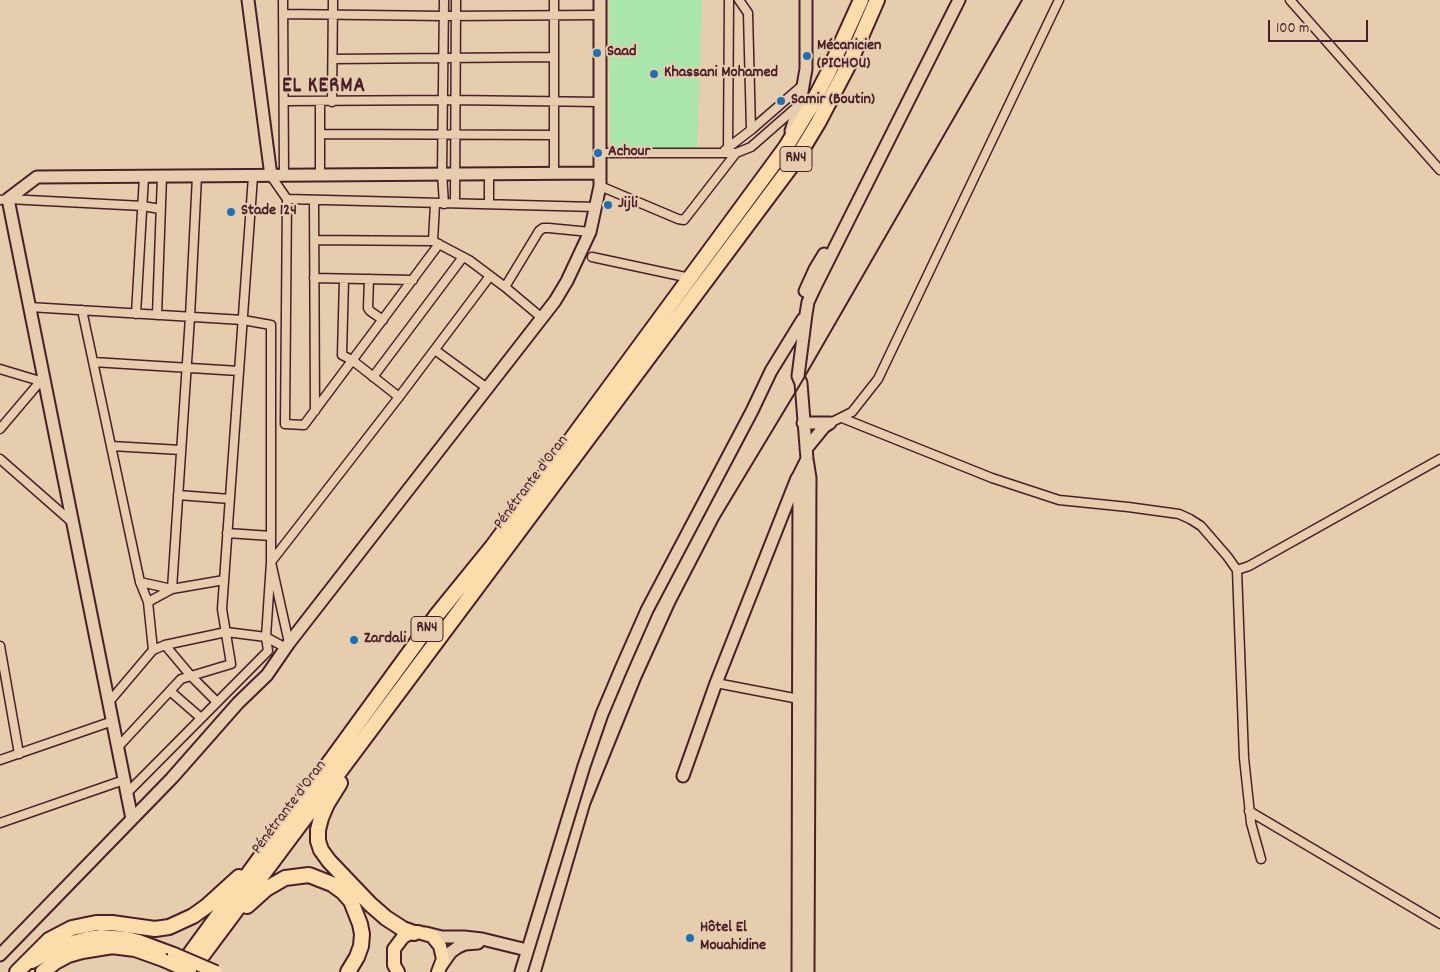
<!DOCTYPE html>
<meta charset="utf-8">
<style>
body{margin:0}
#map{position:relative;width:1440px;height:972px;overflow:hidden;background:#e6cdae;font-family:Dekko,sans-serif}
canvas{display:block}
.scale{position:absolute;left:1268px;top:20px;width:100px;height:22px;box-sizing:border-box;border:2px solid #4a1f2b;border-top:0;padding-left:6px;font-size:15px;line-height:18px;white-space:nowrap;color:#4a1f2b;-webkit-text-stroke:4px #e6cdae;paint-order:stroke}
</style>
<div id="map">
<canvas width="1440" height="972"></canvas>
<div class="scale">100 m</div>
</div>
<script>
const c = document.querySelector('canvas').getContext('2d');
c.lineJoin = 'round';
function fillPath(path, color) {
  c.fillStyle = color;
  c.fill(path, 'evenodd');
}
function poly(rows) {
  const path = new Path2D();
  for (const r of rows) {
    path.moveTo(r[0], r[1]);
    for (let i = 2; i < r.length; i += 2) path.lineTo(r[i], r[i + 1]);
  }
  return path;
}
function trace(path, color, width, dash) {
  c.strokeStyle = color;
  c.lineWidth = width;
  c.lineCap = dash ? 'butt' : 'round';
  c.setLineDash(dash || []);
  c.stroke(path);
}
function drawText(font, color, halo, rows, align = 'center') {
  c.font = font + ' Dekko,sans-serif';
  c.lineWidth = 4;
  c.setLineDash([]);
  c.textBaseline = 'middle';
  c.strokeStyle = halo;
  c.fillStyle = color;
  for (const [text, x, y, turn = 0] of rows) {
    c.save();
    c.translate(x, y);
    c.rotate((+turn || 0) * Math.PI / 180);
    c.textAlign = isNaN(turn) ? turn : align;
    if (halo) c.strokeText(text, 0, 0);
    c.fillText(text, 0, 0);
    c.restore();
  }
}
fillPath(poly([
 [609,0,702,0,697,149,610,149]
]), '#aae5ab');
const street = poly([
 [283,0,284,175],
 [444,0,442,173,444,204],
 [554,0,554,173],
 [739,0,748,13,751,130],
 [1290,0,1440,170],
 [283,14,444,16,600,15],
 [333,59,554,57],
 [284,101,455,100,600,102],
 [320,102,320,175],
 [332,102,333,0],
 [320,134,554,135],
 [728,149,729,0],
 [725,150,751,130,804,84],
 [600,153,736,153,751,147,799,105],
 [489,173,489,203],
 [197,176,190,317,172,589,224,580],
 [271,176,287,199,285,424,304,425,439,244],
 [600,186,678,219,684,220,736,153],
 [287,199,596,207],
 [0,200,8,199,143,206,160,209],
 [314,200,315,411],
 [455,203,456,0],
 [435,204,433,241,469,260,505,287,542,318],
 [314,240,433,241],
 [592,257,690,278],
 [314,278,413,280],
 [344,279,342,355,352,360,399,397],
 [369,279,368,308,370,311,383,320],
 [505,287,539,231,543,228,549,228,590,232],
 [29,307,243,320,271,325,271,562,399,397,490,276],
 [82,310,140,582,148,602,153,650,109,702],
 [136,314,144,177],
 [157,315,162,176],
 [435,350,487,388],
 [93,362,239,371],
 [0,369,40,381],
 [373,377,463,257],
 [842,418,992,478,1059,500,1128,507,1179,514,1190,519,1201,526,1227,556,1237,570,1244,758,1251,823,1261,859],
 [830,423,852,412,878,379,1059,0],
 [0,429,44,377],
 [111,446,181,450],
 [0,459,73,523],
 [178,495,230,499],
 [227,533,271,536],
 [1237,570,1249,566,1440,459],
 [140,582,172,589,148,602],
 [165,645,191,676,217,702],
 [0,646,19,754],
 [153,650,165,645,226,632,266,637,286,648],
 [716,683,799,699,802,698],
 [170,691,201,718],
 [118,747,181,679,231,664,222,609,253,176],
 [0,760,113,721],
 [127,793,268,651,266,637,271,562,289,643],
 [1249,811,1440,924],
 [0,823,124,780]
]);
const secondary = poly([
 [248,0,271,176],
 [791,131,800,103,806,69,806,0],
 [805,291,815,269,824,254],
 [803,423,830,423],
 [806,449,824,427,830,423],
 [683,776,716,683,797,478],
 [132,819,8,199,37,177,600,173],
 [426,933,442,937,464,937,482,939,527,950],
 [0,955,172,778,238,703,267,675,289,643,555,301,567,281,590,232,600,186,600,0],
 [441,966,451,952,458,947,465,944,478,943],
 [521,972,584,766,602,714,621,669,647,610,752,411,771,371,803,319],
 [798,972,799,475,807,459],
 [808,972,810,478,807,459,801,383,798,376,806,314,808,302,814,289,959,0]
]);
const primary = poly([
 [103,946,135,950,163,960],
 [32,962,62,945,87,938,101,936,127,938,139,941,174,954],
 [398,972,394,965,394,949,403,937,410,933,418,932,432,936,440,946,443,959,438,972]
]);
const highway = poly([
 [340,783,327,804,321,818,318,830,318,841,321,850,329,861,370,904,386,918,403,929,414,933],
 [247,906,266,889,285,878,309,875,332,884,343,892,351,901,360,924,362,934,361,946,357,957,348,972],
 [179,969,436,616,492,547,786,147,811,106,828,73,861,0],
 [17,972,49,940,72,928,96,923,112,923,155,929,169,927,193,916,207,906,239,877],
 [43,972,55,962,68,955,82,951,113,946],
 [190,972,795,161,818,123,850,62,877,0]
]);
trace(street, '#4a1f2b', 11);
trace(secondary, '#4a1f2b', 15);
trace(primary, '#4a1f2b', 16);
trace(highway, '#4a1f2b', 18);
trace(street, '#e6cdae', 8);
trace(secondary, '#e6cdae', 11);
trace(primary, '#fddcac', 12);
trace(highway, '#fddcac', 14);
trace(poly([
 [541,972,590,805,641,679,675,604,719,519,801,383,1022,0]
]), '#4a1f2b', 2);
const primaryBridge = poly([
 [174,954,216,972],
 [163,960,190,972]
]);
trace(primaryBridge, '#4a1f2b', 16, []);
trace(primaryBridge, '#fddcac', 12);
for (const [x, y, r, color] of [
 [597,53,5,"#1f6fb2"],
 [807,56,5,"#1f6fb2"],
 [654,74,5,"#1f6fb2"],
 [781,101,5,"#1f6fb2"],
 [598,153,5,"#1f6fb2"],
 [608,205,5,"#1f6fb2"],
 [231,212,5,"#1f6fb2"],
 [354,640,5,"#1f6fb2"],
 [690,938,5,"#1f6fb2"]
]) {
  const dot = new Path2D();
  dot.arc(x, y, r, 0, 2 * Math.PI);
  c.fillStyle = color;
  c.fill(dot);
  trace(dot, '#e6cdae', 2);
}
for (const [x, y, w] of [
 [796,159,32],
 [427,629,32]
]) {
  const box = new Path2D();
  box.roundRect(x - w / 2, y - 12.5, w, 25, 4);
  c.fillStyle = '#e6cdae';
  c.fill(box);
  trace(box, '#4a1f2b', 1);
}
drawText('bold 15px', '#4a1f2b', null, [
 ["RN4",796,159],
 ["RN4",427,629]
]);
drawText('bold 16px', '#4a1f2b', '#e6cdae', [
 ["Mécanicien",817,47],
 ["(PICHOU)",817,65],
 ["Saad",607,53],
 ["Khassani Mohamed",664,74],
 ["Samir (Boutin)",791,101],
 ["Achour",608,153],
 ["Jijli",618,205],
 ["Stade 124",241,212],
 ["Zardali",364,640],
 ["Hôtel El",700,929],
 ["Mouahidine",700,947]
], 'left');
drawText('16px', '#4a1f2b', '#e6cdae', [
 ["Pénétrante d'Oran",532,483,-53],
 ["Pénétrante d'Oran",290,808,-53]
]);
c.letterSpacing = '1px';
drawText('bold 21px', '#4a1f2b', '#e6cdae', [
 ["EL KERMA",324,88]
]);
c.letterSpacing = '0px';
</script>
